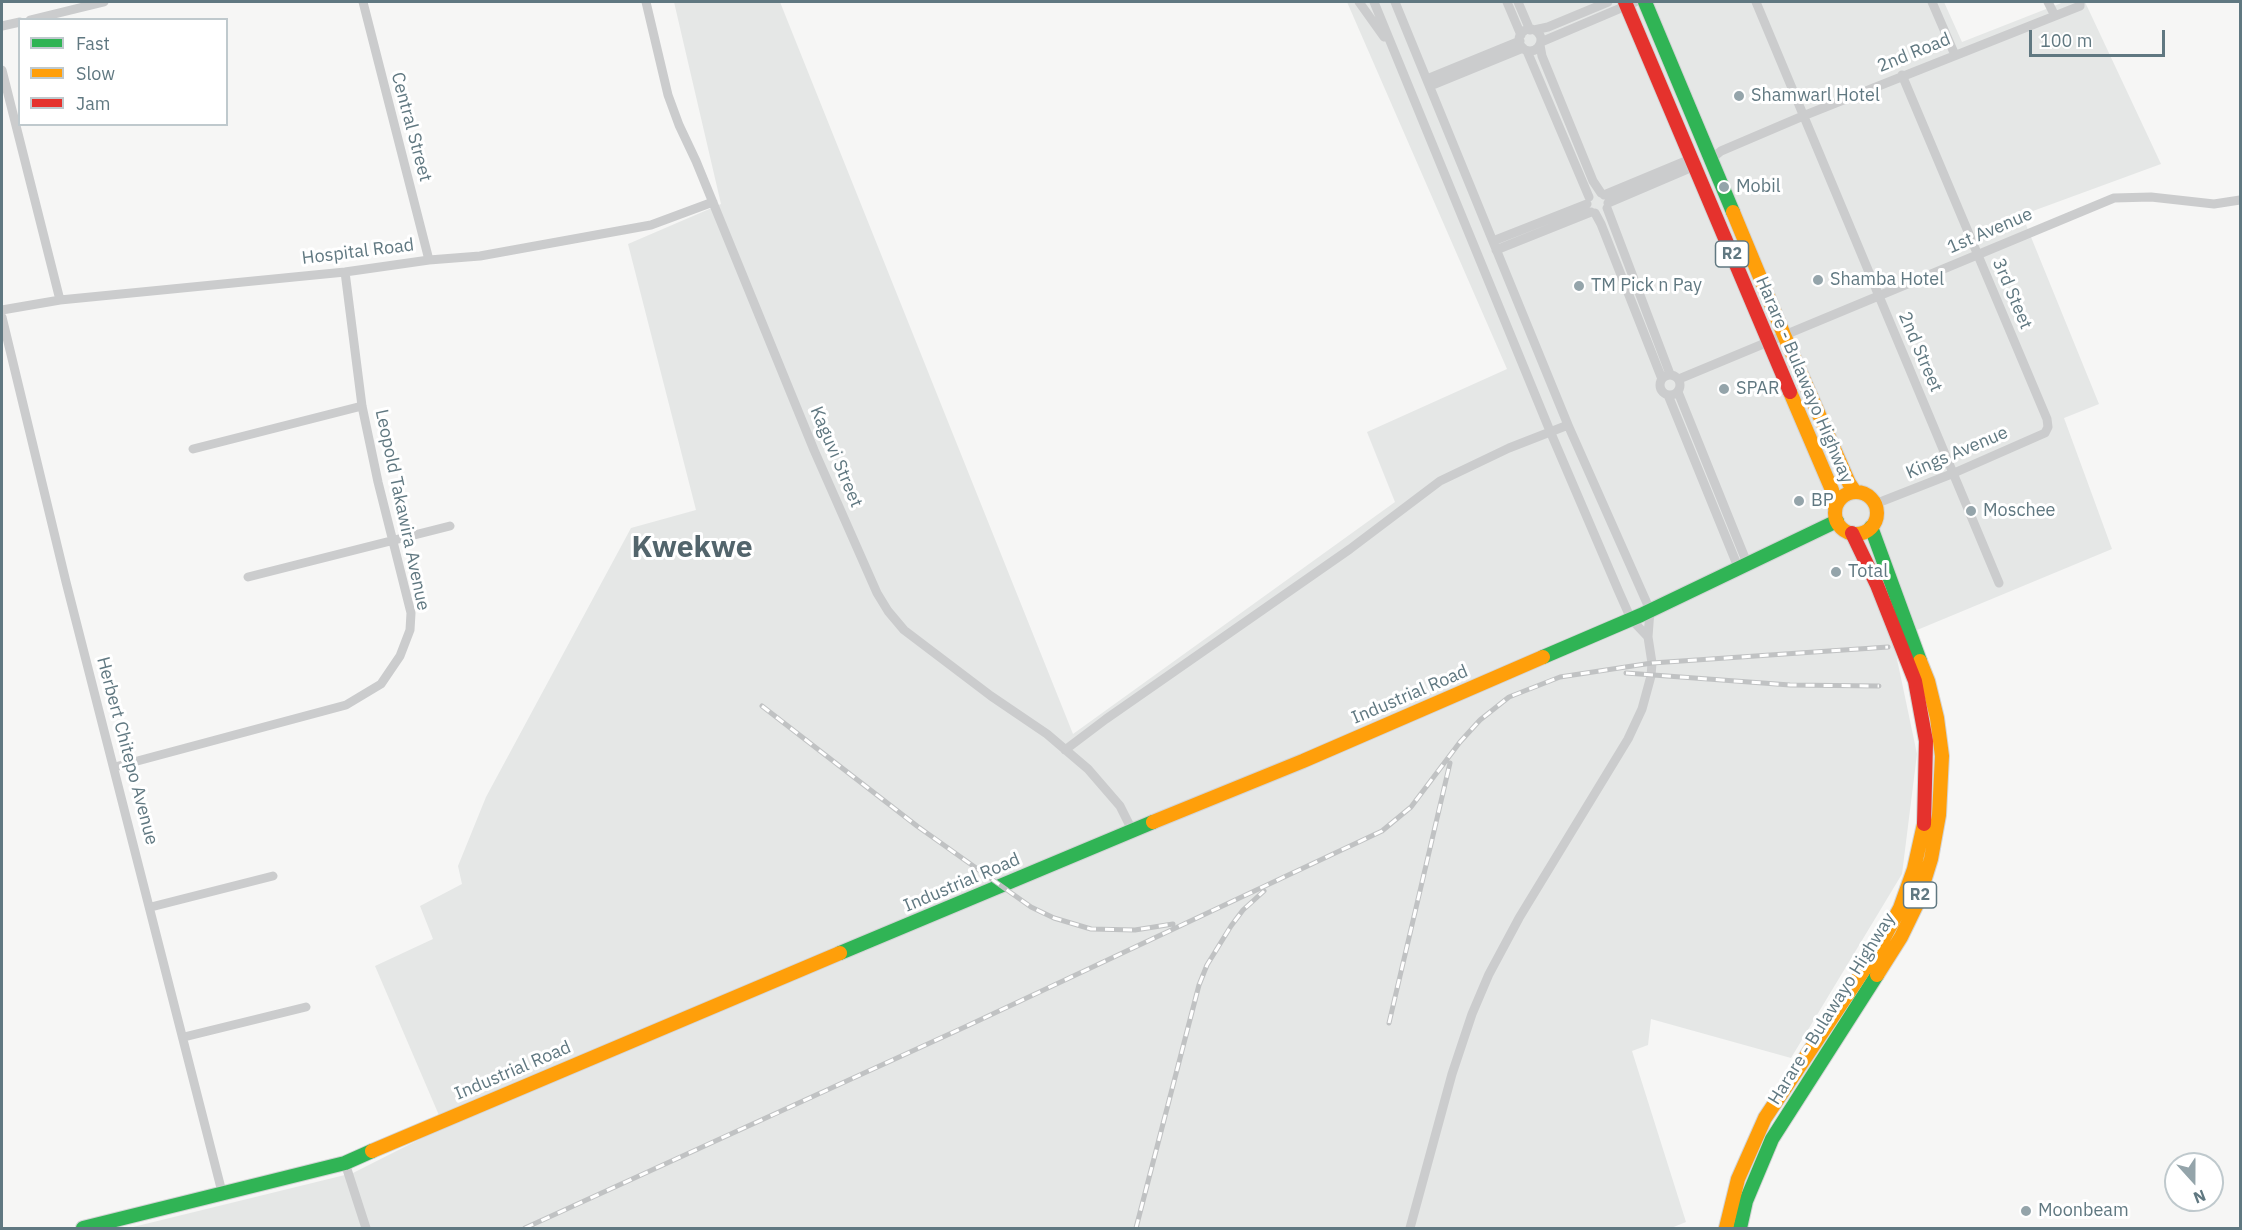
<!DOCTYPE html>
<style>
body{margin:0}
#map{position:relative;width:2242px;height:1230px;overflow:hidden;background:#f6f6f5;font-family:"IBM Plex Sans",sans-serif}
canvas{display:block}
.frame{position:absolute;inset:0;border:3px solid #607881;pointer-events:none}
.legend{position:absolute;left:18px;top:18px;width:210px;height:108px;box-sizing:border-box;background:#fff;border:2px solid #bfc9cd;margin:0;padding:8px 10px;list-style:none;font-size:18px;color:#607881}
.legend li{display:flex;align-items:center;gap:12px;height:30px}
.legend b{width:30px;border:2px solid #bfc9cd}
.north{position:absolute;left:2164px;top:1152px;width:60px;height:60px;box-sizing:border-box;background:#fff;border:2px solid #bfc9cd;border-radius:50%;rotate:159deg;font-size:16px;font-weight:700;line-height:24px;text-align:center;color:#607881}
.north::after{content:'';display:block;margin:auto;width:21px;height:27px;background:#94a4aa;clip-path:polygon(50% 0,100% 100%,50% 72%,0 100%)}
.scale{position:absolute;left:2029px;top:30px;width:136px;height:27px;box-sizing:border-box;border:3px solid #607881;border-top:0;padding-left:8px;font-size:18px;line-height:21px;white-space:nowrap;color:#607881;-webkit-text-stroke:4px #fff;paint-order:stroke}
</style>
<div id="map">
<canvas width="2242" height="1230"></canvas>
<div class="frame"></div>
<ul class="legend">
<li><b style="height:8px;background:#30b455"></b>Fast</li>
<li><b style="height:8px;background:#ff9f0a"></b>Slow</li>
<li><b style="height:8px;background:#e5322d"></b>Jam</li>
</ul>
<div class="north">N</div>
<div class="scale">100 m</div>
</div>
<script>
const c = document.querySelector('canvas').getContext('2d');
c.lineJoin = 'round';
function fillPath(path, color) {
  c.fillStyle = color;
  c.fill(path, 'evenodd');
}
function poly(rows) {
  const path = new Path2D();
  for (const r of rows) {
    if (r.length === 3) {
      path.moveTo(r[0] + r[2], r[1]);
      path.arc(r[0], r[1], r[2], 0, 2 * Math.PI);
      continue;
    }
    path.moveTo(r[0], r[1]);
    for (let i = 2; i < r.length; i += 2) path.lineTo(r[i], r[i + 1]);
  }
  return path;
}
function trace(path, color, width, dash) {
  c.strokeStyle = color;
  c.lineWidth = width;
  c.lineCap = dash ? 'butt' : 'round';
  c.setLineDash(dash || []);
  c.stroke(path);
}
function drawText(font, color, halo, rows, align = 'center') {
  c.font = font + ' "IBM Plex Sans",sans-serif';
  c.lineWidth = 6;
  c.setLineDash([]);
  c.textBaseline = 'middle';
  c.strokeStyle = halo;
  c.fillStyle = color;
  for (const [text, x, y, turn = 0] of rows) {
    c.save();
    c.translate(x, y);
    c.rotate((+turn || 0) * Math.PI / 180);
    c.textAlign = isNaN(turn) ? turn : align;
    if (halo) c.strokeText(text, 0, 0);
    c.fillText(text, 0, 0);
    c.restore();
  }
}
fillPath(poly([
 [674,2,780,2,1073,734,1395,502,1367,432,1507,369,1347,2,1944,2,1962,42,2064,2,2085,2,2161,164,2022,215,2099,404,2064,418,2112,549,1893,640,1917,754,1902,874,1791,1058,1651,1019,1648,1045,1632,1051,1686,1222,1671,1228,129,1228,353,1173,444,1127,375,966,433,939,420,906,462,884,458,866,486,797,631,528,696,510,628,244,721,204]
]), '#e5e7e6');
const fast = poly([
 [1645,2,1733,212],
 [1871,527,1920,661],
 [1543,657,1641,615,1837,521],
 [840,953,1153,822],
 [83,1228,345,1163,372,1151],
 [1740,1228,1746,1201,1772,1139,1877,975]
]);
const slow = poly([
 [1733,212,1784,335,1849,483,1855,492],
 [1790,392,1832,490,1835,508],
 [1856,513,21],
 [1153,822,1303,761,1543,657],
 [1877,975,1901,937,1917,904,1931,859,1939,815,1942,756,1937,718,1928,681,1920,661],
 [372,1151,840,953],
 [1726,1228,1738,1179,1765,1118,1879,947,1900,908,1914,869,1924,824]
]);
const jam = poly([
 [1625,2,1790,392],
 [1852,533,1877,585,1915,681,1926,741,1924,824]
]);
trace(fast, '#d3d4d5', 16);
trace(slow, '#d3d4d5', 16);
trace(jam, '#d3d4d5', 16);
trace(poly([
 [363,2,429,260],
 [646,2,668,95,679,125,696,161,814,450,877,593,888,611,904,630,991,696,1047,734,1088,769,1120,806,1132,830],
 [1359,2,1384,37],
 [1374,2,1550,431,1619,592,1631,619,1648,637],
 [1395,2,1568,425,1650,610,1648,637,1652,663,1651,676,1642,709,1628,739,1519,918,1489,974,1472,1014,1452,1074,1410,1228],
 [1507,2,1521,35],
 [1518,2,1530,30],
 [1756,2,1999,583],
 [1932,2,1955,55],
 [2048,2,2055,16],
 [30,20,104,2],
 [2,26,20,22],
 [1530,40,11],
 [1534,30,1548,27,1608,2],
 [1541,42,1635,2],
 [1540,45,1542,56,1593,181,1601,193],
 [1527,51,1589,197],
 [2,70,60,300],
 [1427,79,1520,41],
 [1430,86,1523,48],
 [1710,160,1721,151,1803,116,2080,6,2080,2],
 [1604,195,1693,158],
 [1608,203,1697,165],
 [1607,208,1670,374],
 [1595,213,1601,224,1662,379],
 [1493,241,1587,204],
 [1496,250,1591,212],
 [2,310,60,300,345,272,429,260,480,256,651,225,713,202],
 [2,317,66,582,222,1192],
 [1670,385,10],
 [1679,379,2114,198,2151,197,2214,204,2240,200],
 [1678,392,1747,563],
 [1668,395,1738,567],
 [193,449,362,406],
 [1875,504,1954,473,2045,433,2048,427,2047,419,1902,75],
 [248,577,450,526],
 [1065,750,1106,719,1350,549,1440,481,1509,448,1568,425],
 [115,767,346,705,381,684,400,656,410,630,411,613,378,482,362,406,345,272],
 [151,907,273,876],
 [184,1037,306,1007],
 [345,1163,366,1228]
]), '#cbcccd', 9);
trace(fast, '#30b455', 14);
trace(slow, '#ff9f0a', 14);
trace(jam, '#e5322d', 14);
const rail = poly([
 [1626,673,1790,685,1879,686],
 [762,706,917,826,1031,907,1054,918,1091,929,1135,930,1173,924],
 [1389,1023,1450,763],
 [525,1228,967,1026,1382,831,1411,807,1460,742,1480,720,1509,697,1560,677,1652,663,1888,647],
 [1136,1228,1199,985,1207,965,1231,926,1243,910,1264,891]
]);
trace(rail, '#c0c2c3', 5);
trace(rail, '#fff', 3, [9]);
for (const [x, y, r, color] of [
 [1739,96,6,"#94a4aa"],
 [1724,187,6,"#94a4aa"],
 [1818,280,6,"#94a4aa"],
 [1579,286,6,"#94a4aa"],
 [1724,389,6,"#94a4aa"],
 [1799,501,6,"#94a4aa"],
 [1971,511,6,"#94a4aa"],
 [1836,572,6,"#94a4aa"],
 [2026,1211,6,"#94a4aa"]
]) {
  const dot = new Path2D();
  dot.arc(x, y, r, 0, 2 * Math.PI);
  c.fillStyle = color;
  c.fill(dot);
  trace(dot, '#fff', 2);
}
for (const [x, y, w] of [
 [1732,254,33],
 [1920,895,33]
]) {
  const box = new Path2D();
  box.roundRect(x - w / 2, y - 13, w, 26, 4.5);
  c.fillStyle = '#fff';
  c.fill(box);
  trace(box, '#607881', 1.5);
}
drawText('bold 16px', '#607881', null, [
 ["R2",1732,254],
 ["R2",1920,895]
]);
drawText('18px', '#607881', '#fff', [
 ["2nd Road",1914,53,-22],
 ["Central Street",411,127,75],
 ["1st Avenue",1990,231,-23],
 ["Hospital Road",358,252,-7],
 ["3rd Steet",2012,294,67],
 ["2nd Street",1920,352,67],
 ["Harare - Bulawayo Highway",1804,380,67],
 ["Kings Avenue",1957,453,-23],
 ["Kaguvi Street",836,457,67],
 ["Leopold Takawira Avenue",402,510,78],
 ["Industrial Road",1410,695,-23],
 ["Herbert Chitepo Avenue",127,751,75],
 ["Industrial Road",962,883,-23],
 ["Harare - Bulawayo Highway",1832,1009,-58],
 ["Industrial Road",513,1071,-23]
]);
drawText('18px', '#607881', '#fff', [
 ["Shamwarl Hotel",1751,96],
 ["Mobil",1736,187],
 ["Shamba Hotel",1830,280],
 ["TM Pick n Pay",1591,286],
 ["SPAR",1736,389],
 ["BP",1811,501],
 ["Moschee",1983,511],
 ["Total",1848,572],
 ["Moonbeam",2038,1211]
], 'left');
drawText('bold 30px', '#53656c', '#fff', [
 ["Kwekwe",692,548]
]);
</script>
